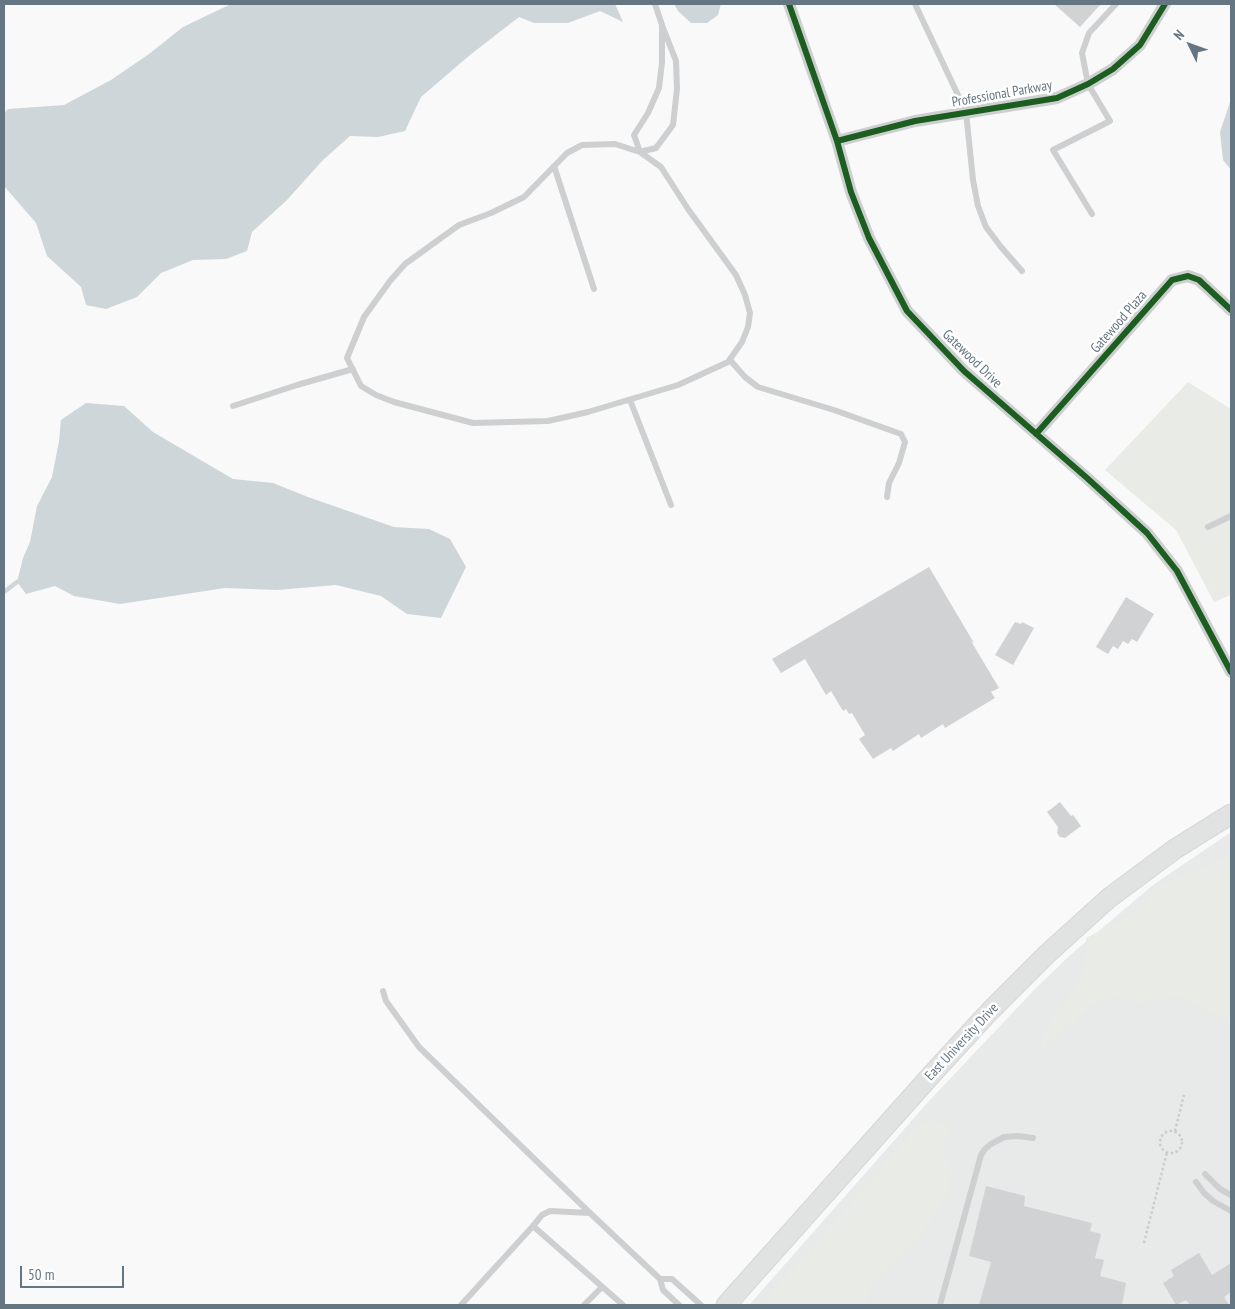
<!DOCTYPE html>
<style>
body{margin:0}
#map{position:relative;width:1235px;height:1309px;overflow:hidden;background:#f9f9f9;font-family:"PT Sans Narrow",sans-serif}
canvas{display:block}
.frame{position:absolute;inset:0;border:5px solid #657683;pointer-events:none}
.north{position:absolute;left:1165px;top:20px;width:50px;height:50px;-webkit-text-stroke:4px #fff;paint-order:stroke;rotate:312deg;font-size:14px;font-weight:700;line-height:20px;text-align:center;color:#657683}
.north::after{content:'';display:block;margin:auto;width:18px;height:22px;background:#657683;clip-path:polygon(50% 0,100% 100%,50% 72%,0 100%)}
.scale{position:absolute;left:20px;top:1266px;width:104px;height:22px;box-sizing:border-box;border:2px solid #657683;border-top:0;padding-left:6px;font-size:15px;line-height:18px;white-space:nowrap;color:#657683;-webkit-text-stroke:4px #fff;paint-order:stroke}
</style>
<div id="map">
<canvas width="1235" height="1309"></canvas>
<div class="frame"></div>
<div class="north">N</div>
<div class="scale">50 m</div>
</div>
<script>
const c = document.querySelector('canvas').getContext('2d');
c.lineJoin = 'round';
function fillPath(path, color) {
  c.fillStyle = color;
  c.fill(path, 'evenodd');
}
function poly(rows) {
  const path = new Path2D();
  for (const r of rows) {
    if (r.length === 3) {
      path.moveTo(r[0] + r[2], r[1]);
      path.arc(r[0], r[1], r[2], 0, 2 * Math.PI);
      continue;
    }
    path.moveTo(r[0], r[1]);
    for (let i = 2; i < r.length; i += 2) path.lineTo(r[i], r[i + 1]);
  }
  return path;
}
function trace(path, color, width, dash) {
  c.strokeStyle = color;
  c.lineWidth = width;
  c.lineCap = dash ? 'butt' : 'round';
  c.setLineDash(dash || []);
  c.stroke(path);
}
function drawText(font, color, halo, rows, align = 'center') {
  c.font = font + ' "PT Sans Narrow",sans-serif';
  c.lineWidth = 5;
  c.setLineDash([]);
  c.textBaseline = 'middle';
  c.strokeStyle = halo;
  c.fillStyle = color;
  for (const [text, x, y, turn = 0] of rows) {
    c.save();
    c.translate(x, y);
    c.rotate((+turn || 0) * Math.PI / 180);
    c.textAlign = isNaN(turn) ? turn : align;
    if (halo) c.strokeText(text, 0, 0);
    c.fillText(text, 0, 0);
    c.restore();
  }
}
fillPath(poly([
 [1231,832,1231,1305,749,1305,929,1101,1035,989,1068,957,1153,885]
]), '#e8e9e9');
fillPath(poly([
 [1188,382,1231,409,1231,595,1214,602,1176,530,1105,470],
 [1231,855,1231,1024,1177,995,1157,1001,1136,1003,1116,997,1093,1005,1066,1028,1042,1052,1041,1041,1053,1016,1075,988,1086,968,1086,938,1113,924,1140,909,1155,889,1208,864],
 [933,1121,947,1127,951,1133,944,1143,943,1158,953,1170,949,1191,917,1242,872,1283,865,1305,761,1305,915,1129,923,1122]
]), '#e8ebe6');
fillPath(poly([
 [231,4,615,4,623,22,600,11,568,23,534,23,519,17,470,55,421,97,405,131,378,137,350,136,322,161,287,200,252,232,247,251,226,259,193,260,161,273,137,297,106,309,86,305,81,287,47,256,36,223,4,186,4,113,8,109,64,105,111,80,149,54,183,27],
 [674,4,721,4,718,15,707,23,691,23,678,11],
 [1231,99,1231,170,1223,160,1220,132],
 [86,403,124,406,153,432,233,479,273,483,308,497,394,527,429,529,450,539,466,567,441,618,407,614,381,596,336,585,277,590,225,588,120,604,74,596,55,586,26,594,17,582,23,558,30,542,37,506,52,477,59,441,61,420]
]), '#ced6d9');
trace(poly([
 [4,592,17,582]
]), '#ced6d9', 4.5);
fillPath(poly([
 [1054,4,1101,4,1080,27],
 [929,567,974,643,971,641,999,688,991,692,995,698,945,728,943,724,921,738,919,734,893,751,891,748,873,759,859,739,865,735,852,713,849,714,846,709,843,711,831,691,826,695,805,659,781,673,772,659],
 [1126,597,1154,614,1137,642,1132,639,1128,644,1123,641,1118,649,1113,646,1108,654,1096,647],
 [1015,622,1021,624,1022,622,1034,628,1013,665,995,655],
 [1060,802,1071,816,1073,815,1081,826,1065,838,1060,837,1057,833,1058,827,1047,812],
 [986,1186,1025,1196,1024,1206,1092,1223,1090,1231,1101,1234,1095,1258,1104,1260,1100,1276,1126,1283,1122,1305,979,1305,991,1262,969,1256],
 [1199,1253,1212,1275,1231,1263,1231,1292,1224,1297,1229,1305,1190,1305,1186,1300,1176,1305,1163,1283,1174,1276,1171,1270]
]), '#d0d2d3');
const primary = poly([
 [726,1305,933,1073,989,1012,1047,954,1109,898,1175,849,1231,814]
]);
trace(primary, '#d5d6d7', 21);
trace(poly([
 [1171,1142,11],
 [1175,1131,1184,1095],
 [1144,1243,1167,1152]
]), '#cbcccd', 2.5, [2.5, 2.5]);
trace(poly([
 [655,4,662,25,676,61,677,89,673,125,656,148,640,152,634,135,648,113,659,88,662,62,662,25],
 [915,4,966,112,973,180,978,206,986,227,1001,247,1022,271],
 [615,144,640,152,661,167,688,209,736,275,745,295,750,313,748,327,742,342,728,362,678,385,588,412,548,421,473,423,394,402,376,395,361,386,347,358,364,317,390,281,405,264,459,225,491,213,524,197,567,153,582,145,615,144],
 [554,166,594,289],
 [1092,214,1053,150,1110,121,1088,84,1082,53,1089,33,1116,4],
 [730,360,745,377,758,387,834,410,901,434,905,442,899,463,889,483,887,497],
 [630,400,671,505],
 [233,406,297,385,353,369],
 [1208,527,1231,516],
 [383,991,386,1001,419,1047,590,1213,660,1279,663,1290,679,1305],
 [1205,1174,1220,1189,1231,1195],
 [1196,1182,1204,1193,1213,1201,1231,1211],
 [533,1226,542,1215,550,1211,590,1213],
 [660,1279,672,1279,701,1305],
 [461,1305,533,1226,623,1305],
 [584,1305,602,1287],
 [940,1305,981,1155,985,1149,991,1144,1004,1137,1018,1136,1033,1138]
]), '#cecfd0', 6);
trace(poly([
 [789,4,837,141,851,192,869,238,907,311,964,371,1087,478,1147,533,1177,571,1231,672],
 [837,141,915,121,1057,98,1088,84,1113,69,1140,45,1165,4],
 [1036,434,1172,280,1188,276,1199,280,1231,310]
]), '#cecfd0', 12);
trace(primary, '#e1e2e2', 19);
trace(poly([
 [789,4,837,141,851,192,869,238,907,311,964,371,1087,478,1147,533,1177,571,1231,672],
 [837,141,915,121,1057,98,1088,84,1113,69,1140,45,1165,4],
 [1036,434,1172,280,1188,276,1199,280,1231,310]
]), '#1b5e20', 6);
drawText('14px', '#657683', '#fff', [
 ["Professional Parkway",1002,94,-10],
 ["Gatewood Plaza",1119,322,-49],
 ["Gatewood Drive",972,359,44],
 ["East University Drive",962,1042,-47]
]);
</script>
